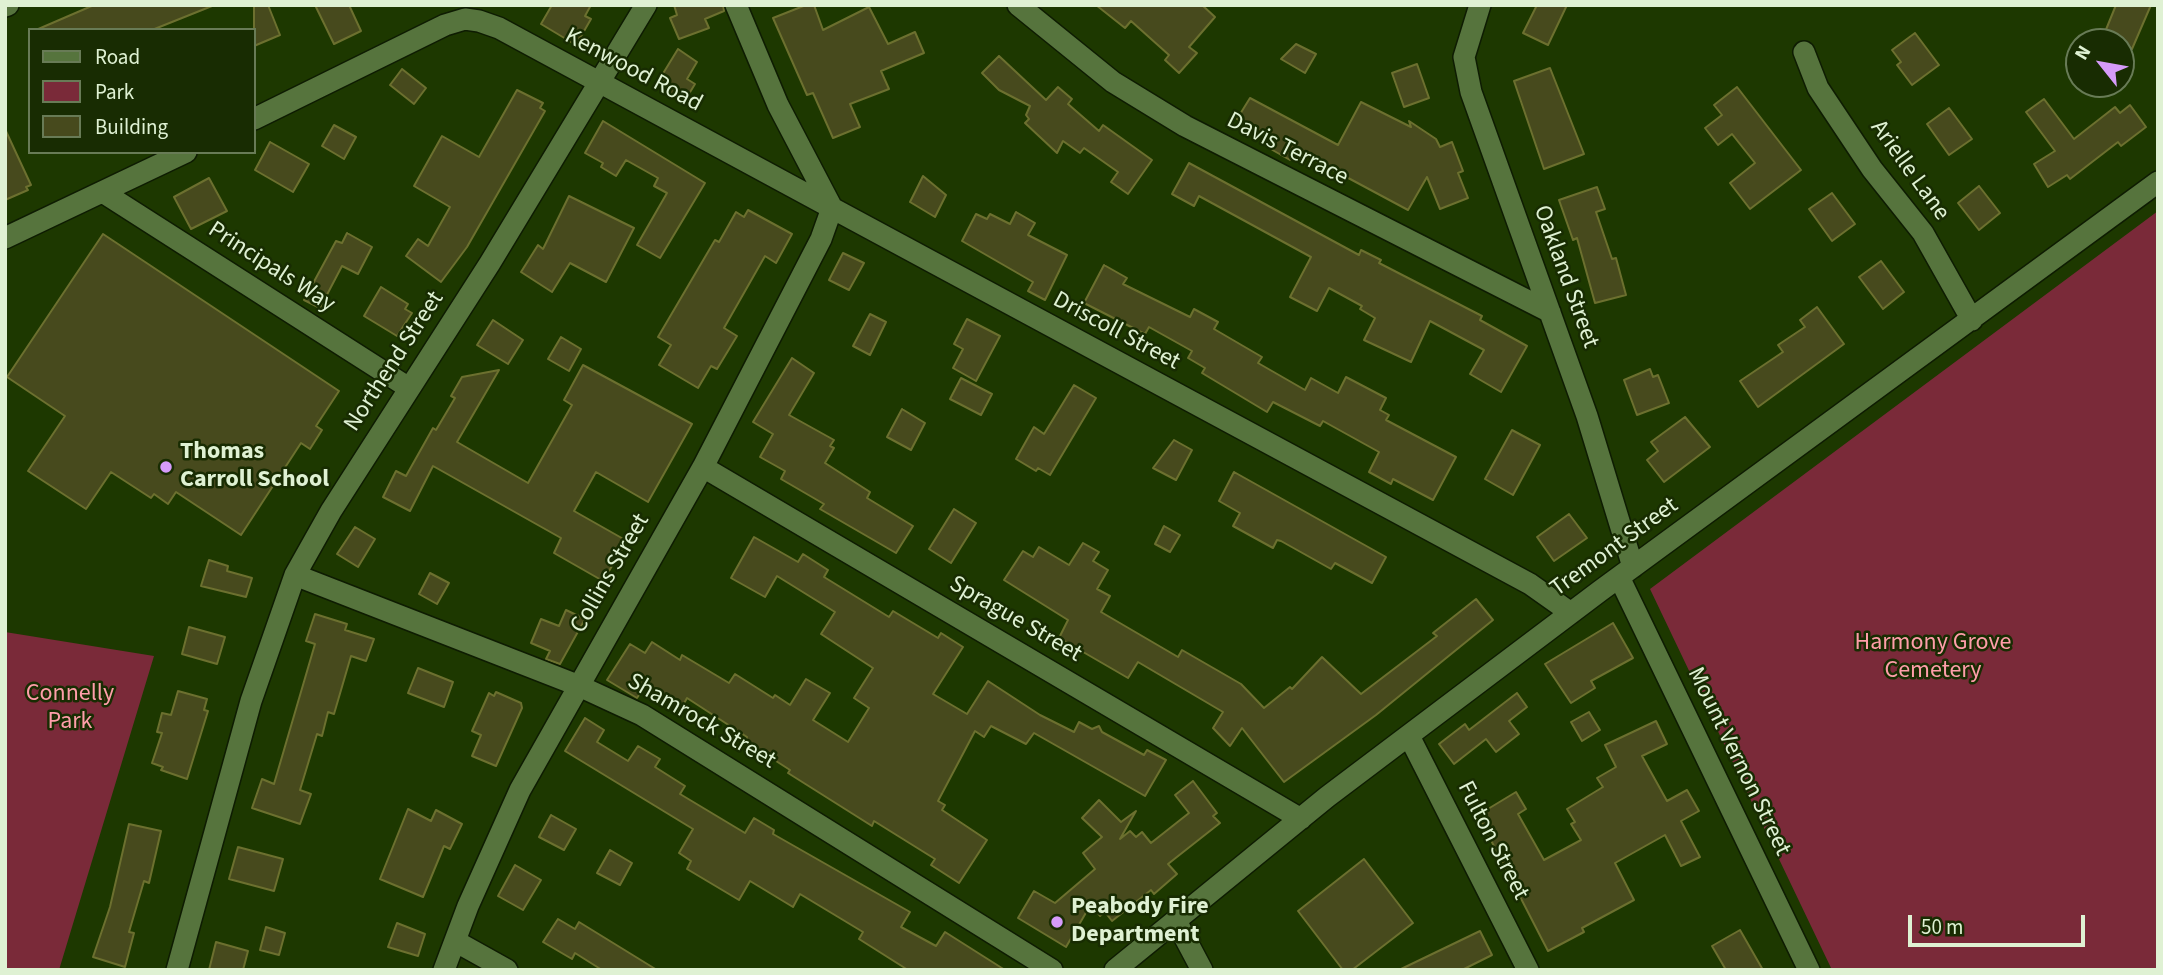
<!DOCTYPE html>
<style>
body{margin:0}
#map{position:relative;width:2163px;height:975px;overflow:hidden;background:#1d3800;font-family:"Source Sans 3",sans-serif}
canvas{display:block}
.frame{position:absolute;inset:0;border:7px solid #dff1d3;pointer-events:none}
.legend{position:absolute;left:28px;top:28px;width:228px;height:126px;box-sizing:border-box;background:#182c02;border:2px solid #687b56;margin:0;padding:9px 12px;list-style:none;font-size:21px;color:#dff1d3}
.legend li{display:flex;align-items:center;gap:14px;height:35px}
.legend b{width:35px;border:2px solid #687b56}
.north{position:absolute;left:2065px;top:28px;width:70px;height:70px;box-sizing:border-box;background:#182c02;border:2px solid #687b56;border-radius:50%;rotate:301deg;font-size:19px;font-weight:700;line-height:28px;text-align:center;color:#dff1d3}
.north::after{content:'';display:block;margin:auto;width:24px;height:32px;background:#d69bfa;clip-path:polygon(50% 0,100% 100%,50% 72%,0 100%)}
.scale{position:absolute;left:1908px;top:915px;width:177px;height:32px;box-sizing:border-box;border:4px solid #dff1d3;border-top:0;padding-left:9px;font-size:21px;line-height:24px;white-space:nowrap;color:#dff1d3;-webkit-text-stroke:5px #182c02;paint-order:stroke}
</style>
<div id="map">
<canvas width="2163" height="975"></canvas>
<div class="frame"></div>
<ul class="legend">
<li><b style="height:9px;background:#56743d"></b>Road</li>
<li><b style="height:19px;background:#7a2a39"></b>Park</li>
<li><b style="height:19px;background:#474a1d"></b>Building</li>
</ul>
<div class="north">N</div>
<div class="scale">50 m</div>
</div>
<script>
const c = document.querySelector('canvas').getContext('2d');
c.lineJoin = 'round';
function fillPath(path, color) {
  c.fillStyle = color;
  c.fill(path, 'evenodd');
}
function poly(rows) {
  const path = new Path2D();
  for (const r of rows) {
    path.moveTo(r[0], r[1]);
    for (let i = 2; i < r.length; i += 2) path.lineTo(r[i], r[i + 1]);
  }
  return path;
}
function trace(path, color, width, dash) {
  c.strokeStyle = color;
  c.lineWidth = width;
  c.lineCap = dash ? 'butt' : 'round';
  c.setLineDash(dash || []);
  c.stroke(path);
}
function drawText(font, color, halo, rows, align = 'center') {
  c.font = font + ' "Source Sans 3",sans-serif';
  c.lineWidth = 5;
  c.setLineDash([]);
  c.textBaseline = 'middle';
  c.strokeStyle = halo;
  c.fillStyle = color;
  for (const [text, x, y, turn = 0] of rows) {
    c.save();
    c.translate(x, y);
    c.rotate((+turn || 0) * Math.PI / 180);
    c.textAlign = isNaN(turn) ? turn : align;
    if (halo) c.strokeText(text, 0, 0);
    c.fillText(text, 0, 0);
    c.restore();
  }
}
fillPath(poly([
 [2158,211,2158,970,1832,970,1650,589],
 [5,632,154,656,59,970,5,970]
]), '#7a2a39');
const building = poly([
 [94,5,211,5,212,6,152,30,36,30,94,5],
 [254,5,268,5,280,35,254,46,254,5],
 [315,5,349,5,361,31,334,44,315,5],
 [552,5,591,5,585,16,591,19,576,45,541,24,552,5],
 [674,5,723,5,724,11,705,19,709,28,679,39,670,18,677,15,674,5],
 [806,5,814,5,823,30,869,7,888,44,915,32,924,53,881,71,889,89,850,104,860,127,833,138,813,93,807,95,773,18,806,5],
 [1096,5,1202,5,1215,17,1189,47,1197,53,1179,73,1165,60,1169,55,1131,21,1125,28,1096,5],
 [1537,5,1567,5,1548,45,1523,33,1537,5],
 [2116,5,2151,5,2132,49,2121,42,2103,37,2116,5],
 [1915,33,1939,65,1912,85,1897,65,1901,62,1892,50,1915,33],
 [1296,44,1316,54,1305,73,1281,59,1296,44],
 [678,49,697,62,687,79,695,84,684,102,656,85,678,49],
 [999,56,1046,100,1058,87,1072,99,1068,104,1099,131,1103,125,1152,160,1128,194,1111,182,1118,172,1084,148,1080,153,1063,141,1057,153,1025,123,1029,119,1026,115,1030,106,999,90,982,73,999,56],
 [1417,64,1429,98,1404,107,1392,73,1417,64],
 [1550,68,1584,154,1544,169,1514,81,1550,68],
 [402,69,426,88,414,104,390,85,402,69],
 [1737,87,1801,170,1750,209,1730,183,1755,163,1732,134,1718,145,1705,128,1722,115,1714,105,1737,87],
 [517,90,543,103,540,108,545,111,467,247,441,282,406,256,418,239,428,246,450,207,414,186,442,136,479,157,517,90],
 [1250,98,1338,145,1361,102,1411,127,1409,121,1436,139,1440,147,1452,142,1463,171,1458,173,1468,198,1440,209,1427,177,1408,210,1296,150,1290,160,1269,148,1273,140,1237,119,1250,98],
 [2044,99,2074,139,2115,107,2120,113,2130,105,2146,127,2121,146,2118,142,2070,179,2067,175,2048,187,2034,164,2055,151,2026,112,2044,99],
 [1949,108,1972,139,1949,155,1927,124,1949,108],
 [603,121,705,183,660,258,637,245,667,193,654,186,658,178,626,160,616,176,601,167,603,163,585,153,603,121],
 [334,125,356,137,344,159,322,146,334,125],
 [5,129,31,185,26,187,28,190,5,200,5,129],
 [270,142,309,164,293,192,255,170,270,142],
 [1189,163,1359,255,1361,250,1381,260,1379,263,1482,316,1480,320,1527,346,1501,392,1470,374,1484,350,1430,321,1411,362,1364,340,1375,318,1360,309,1362,306,1329,288,1317,311,1290,297,1311,257,1199,196,1194,206,1172,194,1189,163],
 [923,176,946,195,935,217,910,202,923,176],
 [209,178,227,211,191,229,174,197,209,178],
 [1979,186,2000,213,1979,230,1958,203,1979,186],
 [1597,187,1605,209,1596,212,1612,259,1616,258,1626,295,1595,303,1577,238,1573,240,1559,200,1597,187],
 [1832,193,1855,224,1832,241,1809,209,1832,193],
 [569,196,634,228,606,282,570,263,552,292,521,272,538,245,543,249,569,196],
 [748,210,792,234,776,263,765,256,724,328,737,336,717,369,711,366,698,388,659,365,671,345,658,337,715,240,719,242,736,212,744,217,748,210],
 [1016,212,1035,223,1028,235,1067,255,1045,300,1028,291,1033,282,962,241,976,214,987,219,990,214,1010,224,1016,212],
 [347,233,372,247,358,274,342,266,320,308,304,300,336,241,342,243,347,233],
 [103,234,339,391,316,426,322,430,310,449,301,443,241,535,176,492,168,504,154,494,151,498,111,472,86,509,28,471,65,416,7,377,103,234],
 [843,253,864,263,849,290,829,280,843,253],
 [1881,261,1904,292,1883,309,1859,277,1881,261],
 [1104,265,1127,278,1123,284,1190,317,1194,309,1218,322,1214,329,1262,357,1258,363,1305,390,1311,378,1338,393,1346,377,1386,398,1380,410,1389,415,1386,420,1456,457,1433,500,1393,479,1391,484,1369,472,1379,452,1323,421,1320,426,1273,402,1267,412,1202,373,1205,368,1188,358,1192,351,1149,327,1145,334,1084,303,1104,265],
 [381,287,408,304,405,309,412,313,397,336,364,316,381,287],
 [1817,307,1844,344,1758,407,1740,381,1783,352,1778,345,1805,327,1800,320,1817,307],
 [870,314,886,322,870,355,853,346,870,314],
 [967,319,1000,336,976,381,953,368,963,349,954,344,967,319],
 [493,320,523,340,508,364,477,345,493,320],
 [561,337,581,349,569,371,548,359,561,337],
 [792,358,814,373,789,415,834,440,830,446,834,448,825,463,870,492,867,498,913,526,896,553,820,509,824,504,781,479,785,471,760,457,773,434,753,422,792,358],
 [583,365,692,424,648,502,596,472,574,511,627,541,603,581,554,553,561,538,433,466,410,511,383,497,396,471,406,476,433,428,436,430,455,398,451,396,462,377,499,370,457,442,528,483,572,405,564,400,583,365],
 [1650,369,1653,377,1658,375,1669,403,1637,415,1624,380,1650,369],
 [961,378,992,394,981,415,950,399,961,378],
 [1074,385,1096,398,1050,475,1038,468,1036,471,1016,459,1034,427,1044,434,1074,385],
 [902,409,925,423,911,450,887,437,902,409],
 [1685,417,1710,447,1664,482,1647,460,1658,451,1651,442,1685,417],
 [1512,430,1540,445,1513,495,1485,479,1512,430],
 [1174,440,1192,450,1176,480,1153,468,1174,440],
 [1234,472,1386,557,1372,583,1335,563,1331,569,1281,541,1277,540,1273,548,1233,526,1240,513,1219,501,1234,472],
 [954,509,976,523,951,563,929,549,954,509],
 [1569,514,1587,538,1554,561,1537,537,1569,514],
 [1164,526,1180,535,1170,552,1155,544,1164,526],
 [355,527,375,539,358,567,337,554,355,527],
 [754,537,798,562,803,554,828,570,824,577,889,617,893,611,938,638,941,633,963,647,933,694,967,714,988,681,1040,715,1074,732,1079,722,1092,729,1099,726,1102,732,1144,755,1147,750,1166,760,1145,796,1034,733,1026,744,991,726,984,737,975,731,938,801,945,805,942,810,987,840,959,883,931,865,935,859,874,821,872,826,788,773,790,770,745,741,747,737,687,698,682,707,645,686,637,698,607,680,630,644,645,653,652,642,680,660,682,655,729,683,735,674,773,698,775,695,790,705,806,679,830,693,813,720,848,742,869,708,854,698,873,668,821,634,835,612,777,576,765,597,731,578,754,537],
 [1083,543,1099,552,1093,561,1108,570,1097,589,1110,596,1101,612,1178,657,1182,650,1241,684,1264,708,1290,687,1292,689,1322,657,1361,694,1437,636,1433,633,1476,599,1493,620,1376,715,1284,782,1242,728,1230,746,1213,728,1223,712,1138,662,1128,678,1059,638,1068,620,1004,580,1023,551,1033,557,1039,547,1069,565,1083,543],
 [209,560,228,566,227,571,252,578,246,597,201,586,209,560],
 [430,573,449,583,437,604,419,594,430,573],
 [566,610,585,619,560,664,546,659,550,651,531,643,541,619,559,626,566,610],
 [315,614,347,624,345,630,374,639,366,661,351,656,334,714,328,712,322,736,317,734,300,790,311,794,300,824,252,808,262,779,274,784,315,644,306,641,315,614],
 [1613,623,1633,658,1591,681,1595,688,1571,703,1545,664,1613,623],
 [189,627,225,637,217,664,182,654,189,627],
 [418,668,453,682,444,707,408,693,418,668],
 [178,691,207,699,204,710,208,711,187,779,161,770,163,767,152,763,162,733,157,732,162,713,171,715,178,691],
 [496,692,521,703,522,708,496,766,472,756,481,735,472,731,489,693,494,696,496,692],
 [1517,693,1527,707,1509,721,1519,734,1496,752,1486,739,1454,764,1439,744,1465,724,1469,730,1517,693],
 [1589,712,1600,730,1582,741,1571,722,1589,712],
 [585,718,604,730,597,742,628,761,638,746,660,759,655,767,685,786,680,794,745,833,754,818,774,830,773,834,910,912,901,927,936,946,945,932,1005,970,908,970,859,939,863,932,800,894,793,907,750,881,739,900,687,869,691,861,679,853,693,829,565,751,585,718],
 [1656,721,1667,744,1642,756,1667,801,1687,790,1699,811,1681,821,1700,857,1681,866,1665,835,1615,863,1634,900,1582,928,1584,932,1548,951,1478,815,1516,792,1526,809,1518,814,1544,860,1581,840,1571,824,1575,822,1567,809,1603,787,1597,778,1616,767,1605,745,1656,721],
 [1193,781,1217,813,1213,816,1220,823,1168,864,1177,874,1154,894,1151,890,1112,921,1105,912,1100,916,1091,904,1066,947,1018,918,1034,891,1055,903,1095,869,1083,853,1102,837,1082,818,1099,800,1121,822,1136,811,1120,839,1130,831,1136,837,1142,832,1151,843,1189,813,1175,795,1193,781],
 [408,809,431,821,436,810,462,824,450,849,444,846,423,897,380,879,408,809],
 [551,815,576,829,564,850,539,837,551,815],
 [129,824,161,831,149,883,144,881,129,932,134,933,125,967,93,957,110,907,129,824],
 [238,847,283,859,274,891,229,879,238,847],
 [610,850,632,863,620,885,597,873,610,850],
 [1364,859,1413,923,1352,970,1343,970,1298,911,1364,859],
 [515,865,541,880,523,910,498,896,515,865],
 [558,919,575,929,579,922,657,970,602,970,575,953,572,959,543,942,558,919],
 [397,923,425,934,418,956,388,947,397,923],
 [266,927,285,933,279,955,260,950,266,927],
 [1740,930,1763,970,1726,970,1712,946,1740,930],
 [1480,931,1492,955,1462,970,1399,970,1480,931],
 [216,942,248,951,243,970,209,970,216,942]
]);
fillPath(building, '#474a1d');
trace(building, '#6c702f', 2);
const minor = poly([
 [736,5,778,105,832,208,1530,584,1571,613],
 [1018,5,1113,82,1185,126,1550,312],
 [1480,5,1464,57,1471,92,1587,416,1633,567],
 [5,6,8,5],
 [1804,52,1818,88,1872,169,1923,233,1972,320],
 [254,119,445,25,465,19,479,21,499,28,832,208,821,239,703,467,520,790,468,906,444,970],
 [104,193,409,388],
 [5,238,186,152],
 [703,467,1301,819],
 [295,575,577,685,642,715,1052,970],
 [1619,577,1809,970],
 [1409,736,1528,970],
 [1176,921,1202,970],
 [455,941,507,970],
 [177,970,251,701,295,575,331,511,490,263,646,5],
 [1115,970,1327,797,1600,591,2158,182]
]);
trace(minor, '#0e1c02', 24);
trace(minor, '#56743d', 21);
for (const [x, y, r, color] of [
 [166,467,7,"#d69bfa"],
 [1057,922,7,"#d69bfa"]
]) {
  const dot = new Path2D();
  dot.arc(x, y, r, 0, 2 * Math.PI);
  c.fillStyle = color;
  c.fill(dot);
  trace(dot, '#182c02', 2.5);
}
drawText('24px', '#dff1d3', '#182c02', [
 ["Kenwood Road",633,71,28],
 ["Davis Terrace",1287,150,27],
 ["Arielle Lane",1909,171,54],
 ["Principals Way",271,268,33],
 ["Oakland Street",1565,277,70],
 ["Driscoll Street",1116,332,28],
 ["Northend Street",395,362,-57],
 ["Tremont Street",1615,548,-36],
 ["Collins Street",611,574,-60],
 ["Sprague Street",1015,620,30],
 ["Shamrock Street",701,722,30],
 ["Mount Vernon Street",1738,762,64],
 ["Fulton Street",1492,841,63]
]);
drawText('bold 24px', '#dff1d3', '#182c02', [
 ["Thomas",180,453],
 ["Carroll School",180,481],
 ["Peabody Fire",1071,908],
 ["Department",1071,936]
], 'left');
drawText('24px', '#ff9eaa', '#182c02', [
 ["Harmony Grove",1933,644],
 ["Cemetery",1933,672],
 ["Connelly",70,695],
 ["Park",70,723]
]);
</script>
